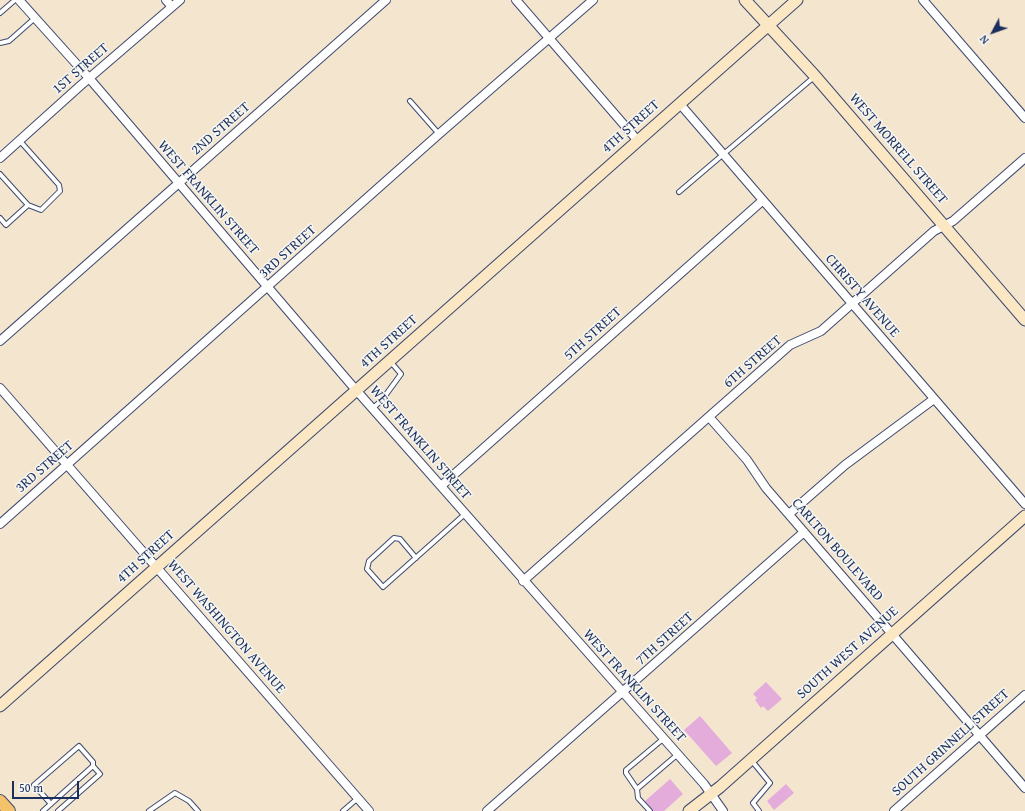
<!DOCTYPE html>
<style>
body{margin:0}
#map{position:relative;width:1025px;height:811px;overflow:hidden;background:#f4e5cf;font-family:"Gentium Book Plus",serif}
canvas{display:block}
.north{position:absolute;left:973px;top:12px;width:40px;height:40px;-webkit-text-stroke:3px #f6f6f2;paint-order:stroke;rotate:229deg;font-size:11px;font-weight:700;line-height:16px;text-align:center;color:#1b2f5e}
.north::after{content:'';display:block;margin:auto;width:14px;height:18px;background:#1b2f5e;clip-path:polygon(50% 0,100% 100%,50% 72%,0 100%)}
.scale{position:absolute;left:12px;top:781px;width:67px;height:18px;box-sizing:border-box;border:2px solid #1b2f5e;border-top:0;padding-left:5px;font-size:12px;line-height:14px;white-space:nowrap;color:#1b2f5e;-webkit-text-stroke:3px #f6f6f2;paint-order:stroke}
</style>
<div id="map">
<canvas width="1025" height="811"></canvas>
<div class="north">N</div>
<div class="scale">50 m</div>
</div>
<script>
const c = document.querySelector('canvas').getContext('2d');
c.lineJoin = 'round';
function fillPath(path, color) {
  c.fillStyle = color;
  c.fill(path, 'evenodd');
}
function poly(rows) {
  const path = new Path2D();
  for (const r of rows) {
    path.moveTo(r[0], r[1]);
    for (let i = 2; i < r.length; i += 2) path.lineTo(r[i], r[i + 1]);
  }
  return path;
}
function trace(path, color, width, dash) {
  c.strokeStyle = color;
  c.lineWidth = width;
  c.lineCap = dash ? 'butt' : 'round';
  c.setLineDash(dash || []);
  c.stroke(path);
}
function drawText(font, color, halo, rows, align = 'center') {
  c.font = font + ' "Gentium Book Plus",serif';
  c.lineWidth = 3;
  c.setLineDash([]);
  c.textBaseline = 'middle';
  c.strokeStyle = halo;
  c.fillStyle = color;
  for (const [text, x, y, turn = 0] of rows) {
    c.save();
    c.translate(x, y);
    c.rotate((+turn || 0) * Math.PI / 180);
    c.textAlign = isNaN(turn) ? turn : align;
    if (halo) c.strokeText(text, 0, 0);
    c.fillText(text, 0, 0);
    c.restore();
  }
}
fillPath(poly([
 [766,682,782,699,768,711,763,706,761,708,755,700,757,698,753,694],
 [700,716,732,753,716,766,684,730],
 [670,779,683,794,664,811,653,811,645,801],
 [786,784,794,793,774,810,767,801]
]), '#e4acda');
const lane = poly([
 [0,13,15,0],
 [0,43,9,41,35,18],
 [410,101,439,134],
 [20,141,59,185,60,191,41,210,28,205],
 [0,174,28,205,6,225,0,218],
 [679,192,814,77],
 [373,408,382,400,401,374,390,361],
 [416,558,400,539,394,538,369,561,367,569,383,587,465,514],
 [752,761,770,783,753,803,759,811],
 [637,789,678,754],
 [51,804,34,785,79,746,93,762,93,766],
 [43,811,93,766,100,774,58,811],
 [149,811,175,793,189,801,198,811],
 [343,811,358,798],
 [650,811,638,798,637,789,626,773,626,770,663,739]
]);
const street = poly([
 [19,0,89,78,349,382,704,784,723,811],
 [166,0,172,7],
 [516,0,638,141],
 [923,0,1025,118],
 [680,104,1025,504],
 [0,158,80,86,180,0],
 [0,341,386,0],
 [0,388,369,811],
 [710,418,747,460,766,488,1025,788],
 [441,486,762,201],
 [789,514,845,465,934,399],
 [0,524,439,134,593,0],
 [523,581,790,345,821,331,934,231,953,221,1025,158],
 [487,811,804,532],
 [894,811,1025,695]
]);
const secondary = poly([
 [745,0,815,76,1025,320],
 [0,706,797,0],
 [689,811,720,787,1025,516]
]);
const primary = poly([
 [0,801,9,811]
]);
trace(lane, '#3c4a6f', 6);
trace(street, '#3c4a6f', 10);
trace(secondary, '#3c4a6f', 13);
trace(primary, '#3c4a6f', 14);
trace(lane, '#fff', 4);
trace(street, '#fff', 8);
trace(secondary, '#fbe7c3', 11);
trace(primary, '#f4c26a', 12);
drawText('14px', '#1b2f5e', '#f6f6f2', [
 ["1ST STREET",81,69,-41],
 ["4TH STREET",631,127,-42],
 ["2ND STREET",221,129,-41],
 ["WEST MORRELL STREET",898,149,49],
 ["WEST FRANKLIN STREET",208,198,49],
 ["3RD STREET",288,252,-42],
 ["CHRISTY AVENUE",862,296,49],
 ["5TH STREET",593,334,-42],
 ["4TH STREET",389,342,-42],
 ["6TH STREET",753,362,-41],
 ["WEST FRANKLIN STREET",420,443,49],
 ["3RD STREET",45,467,-41],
 ["CARLTON BOULEVARD",837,550,49],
 ["4TH STREET",146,557,-42],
 ["WEST WASHINGTON AVENUE",226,627,49],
 ["7TH STREET",665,639,-42],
 ["SOUTH WEST AVENUE",848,653,-42],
 ["WEST FRANKLIN STREET",634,686,48],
 ["SOUTH GRINNELL STREET",951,743,-42]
]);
</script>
